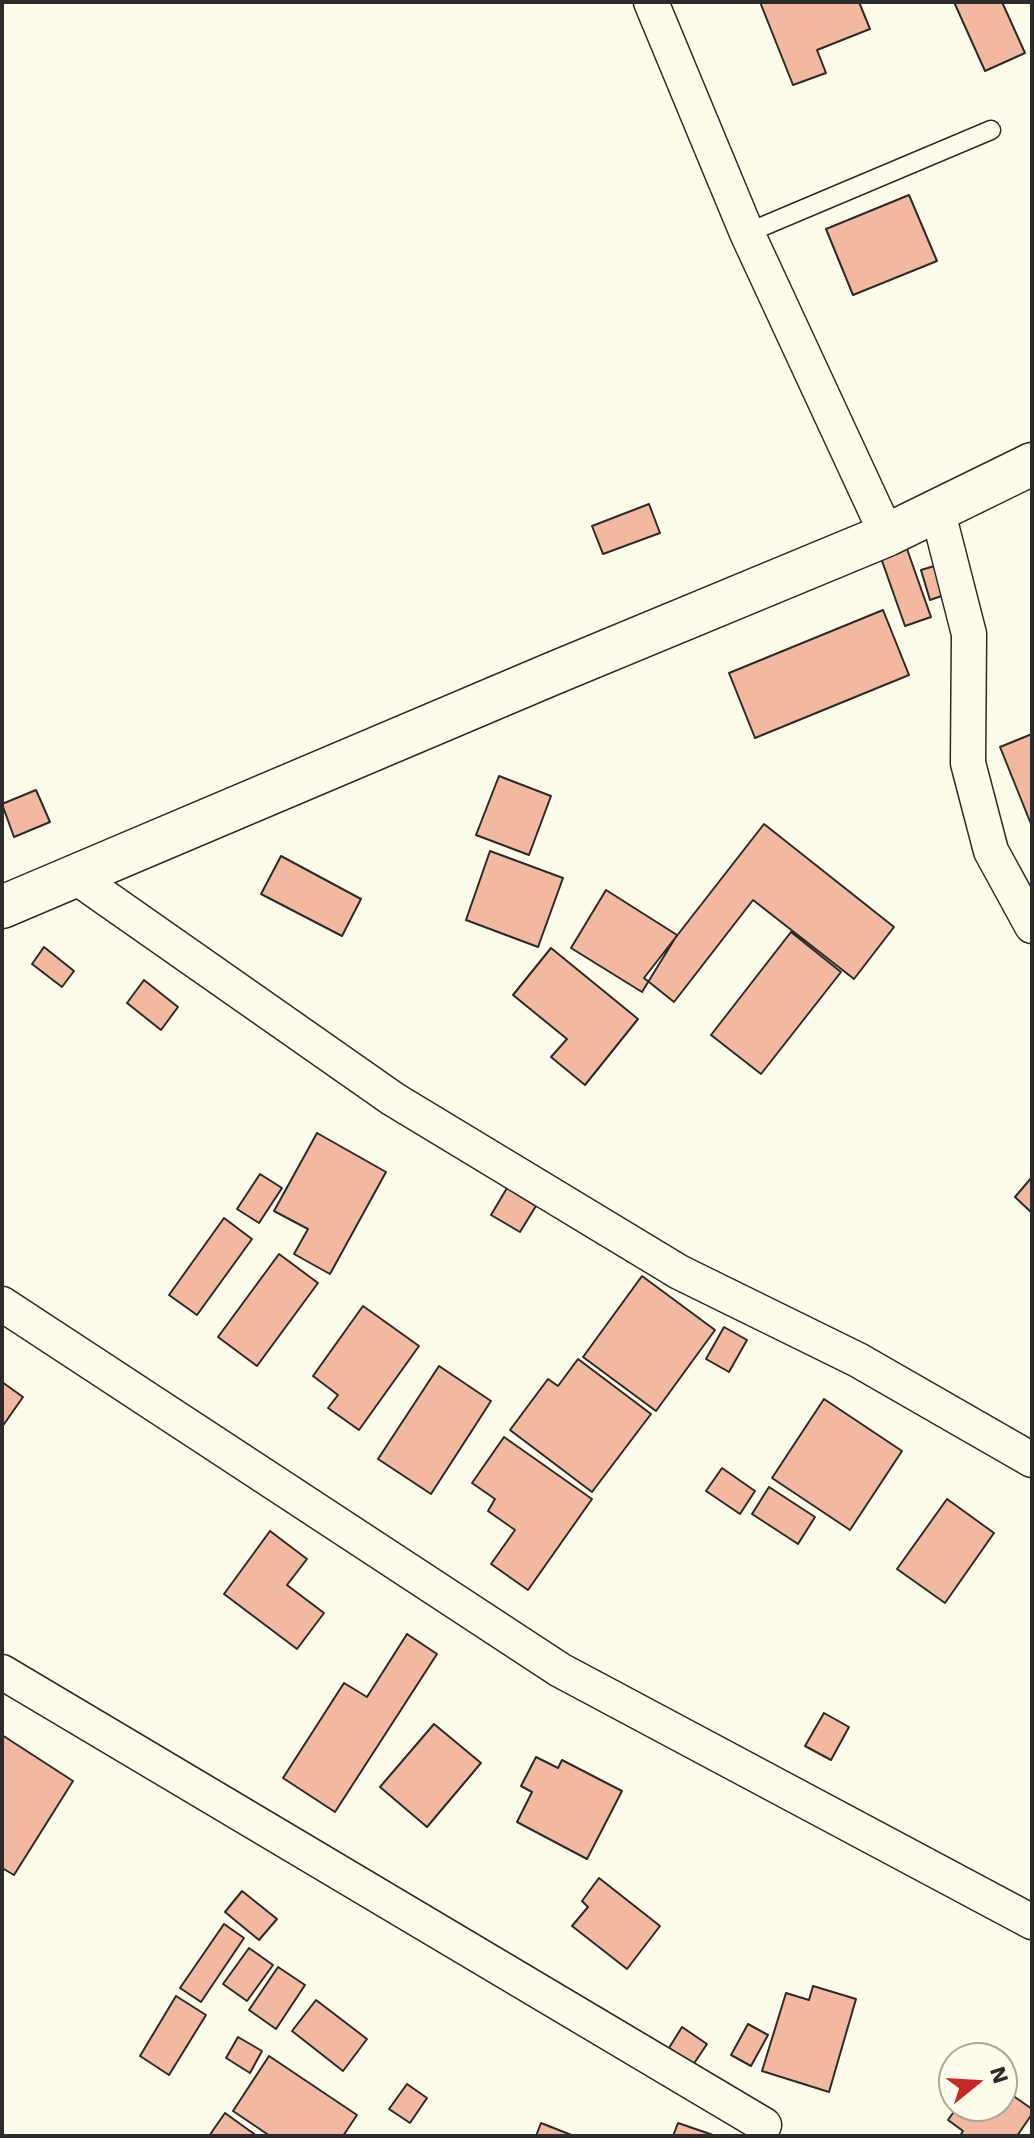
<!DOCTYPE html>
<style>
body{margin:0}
#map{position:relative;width:1034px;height:2138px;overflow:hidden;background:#fdfbea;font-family:"Work Sans",sans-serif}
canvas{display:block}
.frame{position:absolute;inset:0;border:4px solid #2b2b2b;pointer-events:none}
.north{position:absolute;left:938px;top:2042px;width:80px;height:80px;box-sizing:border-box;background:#fdfbea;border:2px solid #a9a89e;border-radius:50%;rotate:72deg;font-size:22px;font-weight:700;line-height:32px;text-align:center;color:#2b2b2b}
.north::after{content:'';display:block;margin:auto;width:28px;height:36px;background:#c62828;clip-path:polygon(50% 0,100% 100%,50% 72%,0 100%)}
</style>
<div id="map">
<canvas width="1034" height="2138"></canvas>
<div class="frame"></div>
<div class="north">N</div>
</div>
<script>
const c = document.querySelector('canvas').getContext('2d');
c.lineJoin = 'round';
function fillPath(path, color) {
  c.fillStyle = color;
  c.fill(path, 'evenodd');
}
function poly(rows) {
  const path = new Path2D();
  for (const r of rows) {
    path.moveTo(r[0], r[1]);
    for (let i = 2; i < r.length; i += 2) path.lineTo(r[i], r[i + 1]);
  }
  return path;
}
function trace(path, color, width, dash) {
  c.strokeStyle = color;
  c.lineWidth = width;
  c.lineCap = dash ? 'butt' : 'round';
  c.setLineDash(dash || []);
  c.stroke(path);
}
const building = poly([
 [760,2,859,2,870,29,817,50,826,73,793,85,760,2],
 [954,2,1002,2,1025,53,985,71,954,2],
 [909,195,937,261,853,295,826,229,909,195],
 [649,504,660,533,603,554,592,526,649,504],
 [907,549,931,617,905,626,881,558,907,549],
 [941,564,950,593,930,600,921,570,941,564],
 [883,610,909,675,755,738,729,673,883,610],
 [1032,734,1032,824,1031,824,1000,747,1032,734],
 [499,776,551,796,529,855,476,835,499,776],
 [36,790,50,822,14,837,2,804,36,790],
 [764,824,894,927,854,979,753,900,674,1002,644,978,764,824],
 [490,851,563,878,538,947,466,920,490,851],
 [281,856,361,899,342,936,261,894,281,856],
 [606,890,677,935,642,992,571,948,606,890],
 [791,932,841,972,761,1074,711,1035,791,932],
 [44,947,74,971,62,987,32,964,44,947],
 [551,948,638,1019,585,1085,551,1057,567,1039,513,995,551,948],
 [144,980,178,1007,161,1030,127,1003,144,980],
 [317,1133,386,1172,330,1274,294,1254,308,1229,274,1211,317,1133],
 [260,1174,282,1188,259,1223,237,1209,260,1174],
 [1032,1177,1032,1213,1015,1197,1032,1177],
 [507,1188,536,1206,520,1232,491,1215,507,1188],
 [224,1218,252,1239,197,1315,169,1295,224,1218],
 [279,1254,318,1283,257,1366,218,1337,279,1254],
 [642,1276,715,1330,656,1411,583,1357,642,1276],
 [363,1306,419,1346,359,1430,328,1408,338,1395,313,1376,363,1306],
 [724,1327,747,1340,729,1372,706,1359,724,1327],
 [578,1359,651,1414,592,1492,510,1430,548,1379,558,1386,578,1359],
 [439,1366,491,1401,431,1494,378,1459,439,1366],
 [2,1382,23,1397,2,1427,2,1382],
 [824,1399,902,1451,850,1530,772,1478,824,1399],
 [504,1437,592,1499,528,1590,491,1564,515,1530,488,1511,495,1499,472,1483,504,1437],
 [722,1468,755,1491,740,1514,706,1491,722,1468],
 [769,1487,815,1517,798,1544,752,1514,769,1487],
 [947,1499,994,1533,945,1603,897,1569,947,1499],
 [270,1531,307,1559,287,1585,324,1613,297,1649,224,1594,270,1531],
 [407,1634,437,1654,335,1812,283,1778,344,1683,367,1697,407,1634],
 [824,1713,849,1727,831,1760,805,1746,824,1713],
 [434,1724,481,1763,427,1827,380,1787,434,1724],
 [2,1735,73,1781,14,1875,2,1868,2,1735],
 [536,1757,558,1768,562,1760,622,1791,587,1859,517,1822,532,1792,521,1786,536,1757],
 [599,1878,660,1926,627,1969,572,1926,588,1907,582,1901,599,1878],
 [242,1891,277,1919,259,1940,225,1912,242,1891],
 [224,1924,244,1938,201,2002,180,1988,224,1924],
 [249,1948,273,1965,247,2001,223,1984,249,1948],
 [278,1967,305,1985,276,2029,249,2010,278,1967],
 [813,1986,856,1999,829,2092,762,2071,786,1993,809,2000,813,1986],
 [176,1996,206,2015,169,2075,140,2056,176,1996],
 [316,2000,367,2039,343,2071,292,2031,316,2000],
 [748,2024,768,2035,751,2066,731,2055,748,2024],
 [682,2027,707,2044,693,2065,669,2048,682,2027],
 [238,2037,262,2051,250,2073,226,2058,238,2037],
 [269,2056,357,2115,343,2136,270,2136,233,2111,269,2056],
 [407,2084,427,2098,410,2123,389,2109,407,2084],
 [1002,2088,1032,2109,1032,2114,1017,2136,960,2136,963,2131,948,2120,958,2106,1002,2106,1002,2088],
 [225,2113,257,2136,209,2136,225,2113],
 [541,2123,574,2136,536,2136,541,2123],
 [678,2123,716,2136,673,2136,678,2123]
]);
fillPath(building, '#f2b8a0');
trace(building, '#2b2b2b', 2);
const service = poly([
 [747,233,991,130]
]);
const minor = poly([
 [651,2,747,233,887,535],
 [937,509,969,634,968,763,991,851,1032,926],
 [76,877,393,1099,679,1272,858,1360,1032,1460],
 [2,1304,560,1670,1032,1922],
 [2,1672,764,2125]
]);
const tertiary = poly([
 [2,907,554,673,887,535,1032,464]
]);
trace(service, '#2b2b2b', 21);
trace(minor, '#2b2b2b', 37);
trace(tertiary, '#2b2b2b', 45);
trace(service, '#fdfbea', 18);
trace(minor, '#fdfbea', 34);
trace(tertiary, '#fdfbea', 42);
</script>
